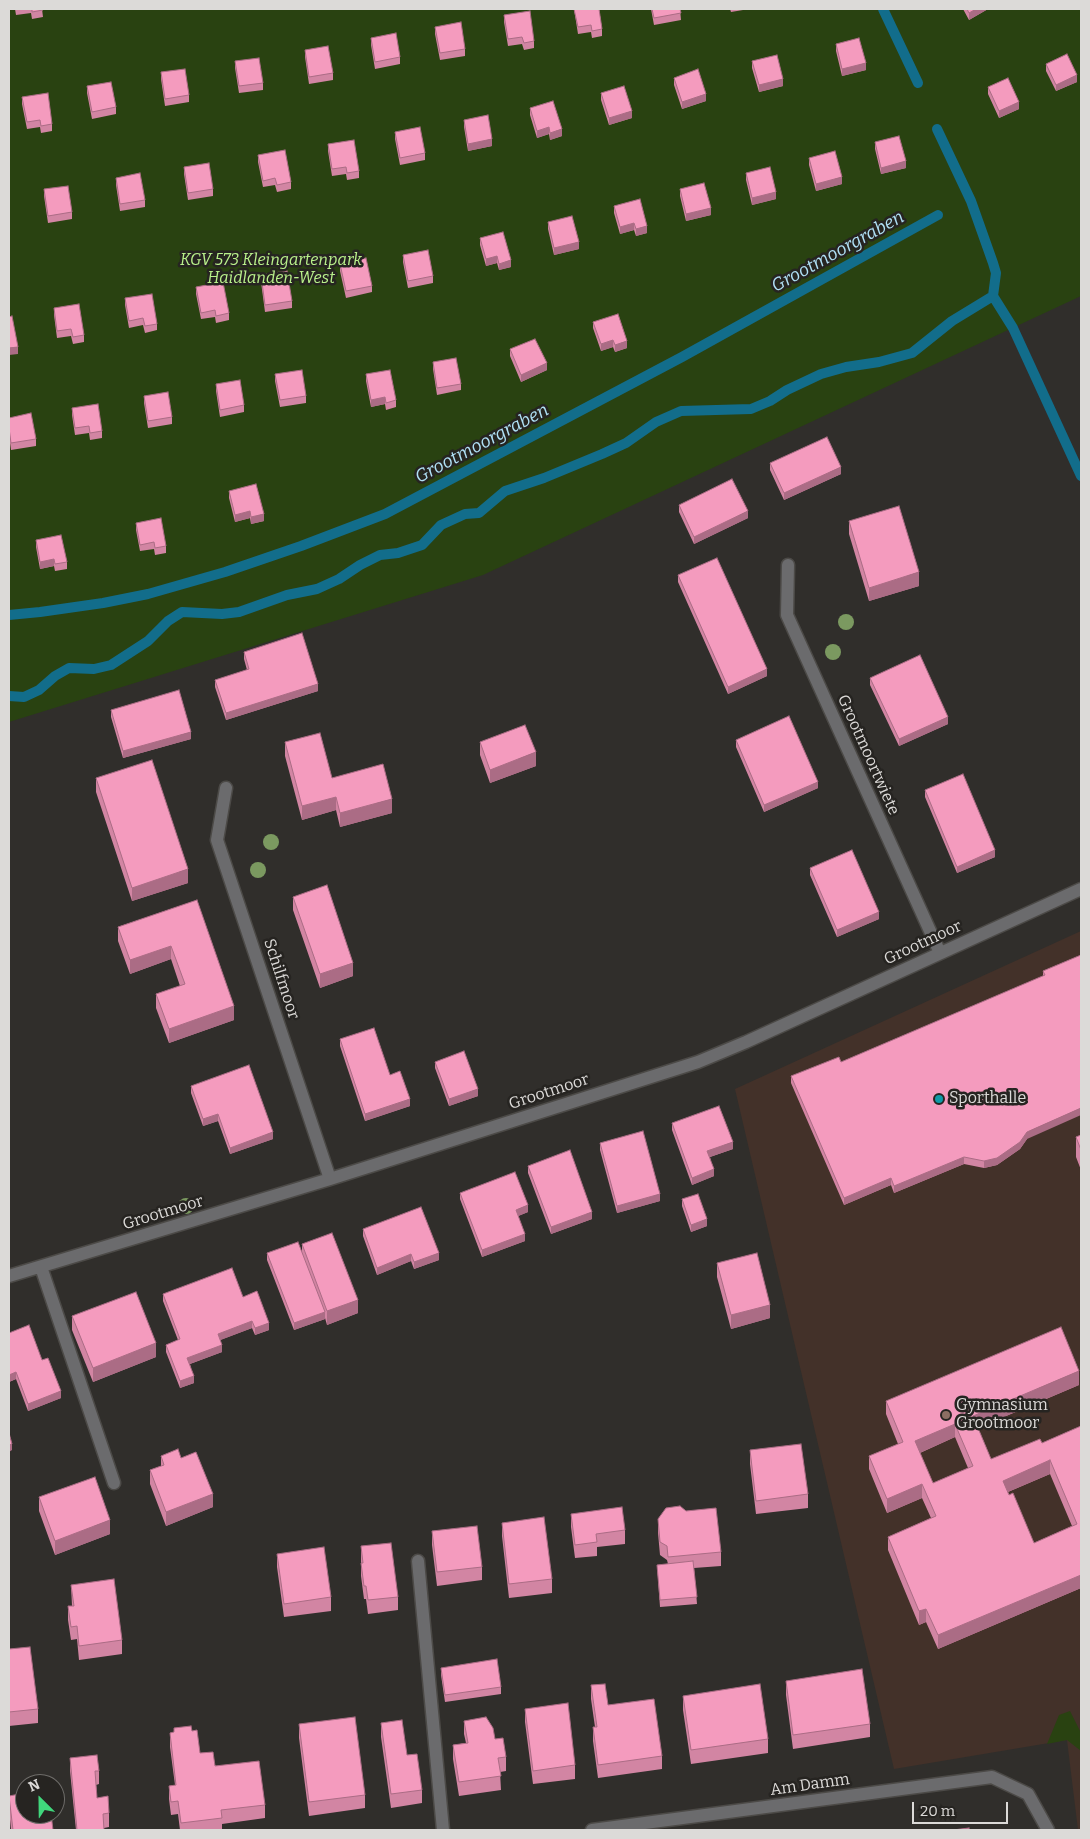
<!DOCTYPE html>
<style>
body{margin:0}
#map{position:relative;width:1090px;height:1839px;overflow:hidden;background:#302e2b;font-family:Bitter,serif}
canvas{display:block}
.frame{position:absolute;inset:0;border:10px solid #dcdad8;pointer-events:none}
.north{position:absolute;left:15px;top:1774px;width:50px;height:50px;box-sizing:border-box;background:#262421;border:1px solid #6f6d6a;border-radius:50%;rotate:337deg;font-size:14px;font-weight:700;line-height:20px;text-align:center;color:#dcdad8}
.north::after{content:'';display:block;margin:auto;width:18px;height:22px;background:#40d77c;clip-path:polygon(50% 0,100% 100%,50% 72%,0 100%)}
.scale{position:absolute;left:912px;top:1802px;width:96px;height:22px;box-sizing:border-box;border:2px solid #dcdad8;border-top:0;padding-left:6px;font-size:15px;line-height:18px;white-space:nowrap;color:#dcdad8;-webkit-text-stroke:4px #262421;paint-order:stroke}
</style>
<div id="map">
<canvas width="1090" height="1839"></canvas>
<div class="frame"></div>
<div class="north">N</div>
<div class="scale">20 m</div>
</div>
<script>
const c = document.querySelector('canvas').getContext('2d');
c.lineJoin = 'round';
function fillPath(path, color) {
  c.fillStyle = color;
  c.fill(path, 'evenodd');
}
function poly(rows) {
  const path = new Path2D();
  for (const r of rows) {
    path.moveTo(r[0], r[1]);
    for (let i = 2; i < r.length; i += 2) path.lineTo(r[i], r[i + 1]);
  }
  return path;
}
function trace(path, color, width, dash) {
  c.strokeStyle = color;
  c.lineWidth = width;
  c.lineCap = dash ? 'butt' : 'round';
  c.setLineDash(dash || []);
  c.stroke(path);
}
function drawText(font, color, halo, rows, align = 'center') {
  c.font = font + ' Bitter,serif';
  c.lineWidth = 5;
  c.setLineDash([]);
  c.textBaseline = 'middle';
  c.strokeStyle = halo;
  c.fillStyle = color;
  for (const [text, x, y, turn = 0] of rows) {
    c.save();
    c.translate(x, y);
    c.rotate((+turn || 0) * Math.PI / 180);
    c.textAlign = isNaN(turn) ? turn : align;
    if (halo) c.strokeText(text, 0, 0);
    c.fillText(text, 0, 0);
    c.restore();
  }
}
fillPath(poly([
 [1081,931,1081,1830,1078,1830,1067,1740,894,1769,735,1089]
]), '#433129');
fillPath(poly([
 [9,9,1081,9,1081,296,483,575,9,722],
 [1070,1711,1081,1733,1081,1751,1067,1740,1047,1744,1059,1715]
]), '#294211');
trace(poly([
 [883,9,918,83],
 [937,129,971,201,993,263,996,273,993,296,1013,328,1081,476],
 [9,615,40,612,103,603,148,594,225,572,301,546,385,514,682,357,938,215],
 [9,696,24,697,39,690,55,676,69,668,94,669,111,665,148,641,168,621,182,612,222,614,239,612,287,595,317,589,339,579,360,565,380,555,398,553,422,545,441,525,465,514,479,513,505,491,544,478,602,454,626,443,656,422,681,411,751,409,770,401,787,390,821,374,846,367,879,362,912,353,952,321,993,296]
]), '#126d8b', 10);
const minor = poly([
 [788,565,787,615,940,953],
 [226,788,217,840,330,1179],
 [41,1267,114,1483],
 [9,1276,330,1179,698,1062,746,1042,1081,889],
 [418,1561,443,1830],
 [592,1830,992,1777,1028,1794,1048,1830]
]);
trace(minor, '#4c4a47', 15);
trace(minor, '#6b6b6d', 12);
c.fillStyle = '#7b9960';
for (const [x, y] of [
 [846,622],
 [833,652],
 [271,842],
 [258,870],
 [186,1206]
]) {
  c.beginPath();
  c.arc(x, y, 8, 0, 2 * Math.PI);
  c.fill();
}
fillPath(poly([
 [15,9,42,9,43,17,32,19,31,13,16,15],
 [574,9,599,9,602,29,602,36,592,38,591,32,578,34],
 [651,9,680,9,681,20,654,25],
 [730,9,749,9,731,12],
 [963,9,988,9,969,20],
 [504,15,534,41,534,48,524,50,522,44,508,46,504,22],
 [435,27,465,49,465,56,440,60,435,34],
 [371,38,400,57,400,64,375,69,371,45],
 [836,44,866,70,842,76,836,51],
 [305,50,333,73,333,80,309,84,305,57],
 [235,61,263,83,263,90,239,93,235,68],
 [752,61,783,86,759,92,752,68],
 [1046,64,1077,82,1056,91,1046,71],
 [161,72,189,95,189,102,165,106,161,79],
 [674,78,706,101,682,109,674,85],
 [87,86,116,107,116,114,92,119,87,93],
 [988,87,1019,109,999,118,988,94],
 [601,93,632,118,609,125,601,100],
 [22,97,52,124,52,131,41,133,40,127,27,129,22,104],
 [530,108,562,136,550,140,549,134,537,138,530,115],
 [464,120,492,146,468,151,464,127],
 [395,132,425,153,425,160,400,165,395,139],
 [875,142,906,168,881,174,875,149],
 [328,144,359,171,359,178,347,180,346,174,332,176,328,151],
 [258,155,291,182,291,189,277,192,275,185,263,187,258,162],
 [809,158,842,184,816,191,809,165],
 [184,167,213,189,213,196,188,200,184,174],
 [746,173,776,199,752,205,746,180],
 [116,178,145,200,145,207,120,211,116,185],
 [44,189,72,212,72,219,48,223,44,196],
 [680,189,711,215,686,221,680,196],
 [614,206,647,233,636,236,634,230,620,234,614,213],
 [548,222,579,249,554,255,548,229],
 [480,238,511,267,499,270,497,263,486,266,480,245],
 [403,255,433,276,433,283,408,288,403,262],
 [340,264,372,286,372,292,346,298,340,271],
 [261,275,292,301,292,308,265,312,261,282],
 [196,287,229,313,229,320,216,323,215,317,201,319,196,294],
 [125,298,157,324,157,330,145,333,143,325,129,328,125,305],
 [54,308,84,335,84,342,73,344,71,336,57,338,54,315],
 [593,322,627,348,615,352,613,347,601,351,593,328],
 [510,349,547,370,521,382,510,356],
 [433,362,461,384,461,390,437,395,433,369],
 [275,374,306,396,306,403,280,407,275,381],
 [366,374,396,400,396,407,386,410,385,404,371,407,366,381],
 [216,384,244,405,244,412,220,417,216,391],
 [144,396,172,417,172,424,148,428,144,403],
 [72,408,102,431,102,438,90,440,89,433,75,435,72,415],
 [9,418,36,439,36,446,11,450,9,435],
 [770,463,841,474,784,500,770,470],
 [229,491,264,521,251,524,250,518,235,522,229,498],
 [679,505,748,518,694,544,679,512],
 [849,521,919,586,869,601,849,534],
 [136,523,166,546,166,553,155,555,154,549,140,551,136,530],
 [36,540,67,562,67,569,55,571,54,566,40,569,36,547],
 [678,575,767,676,728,694,678,582],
 [244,652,318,691,226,720,215,687,215,680,247,670,244,659],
 [870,678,948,724,899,746,870,685],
 [111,710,191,739,123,758,111,717],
 [736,740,818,788,764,812,736,747],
 [285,742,332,778,392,813,340,827,336,810,302,820,285,756],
 [480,742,536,766,490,783,480,755],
 [96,778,188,883,132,901,96,792],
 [925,790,995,857,957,873,925,797],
 [810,868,879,919,837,937,810,875],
 [293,897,353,976,320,988,293,910],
 [197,900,234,1020,169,1043,156,1008,156,994,180,986,171,959,130,974,118,941,118,927],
 [1081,955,1027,1139,1020,1149,997,1165,984,1168,964,1164,894,1193,891,1185,844,1205,791,1083,791,1076,841,1062,1043,976,1043,971],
 [340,1039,390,1075,410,1106,365,1121,340,1046],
 [435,1062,478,1096,449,1106,435,1068],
 [191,1086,273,1139,230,1154,218,1121,203,1126,191,1093],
 [672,1123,733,1149,710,1157,714,1176,692,1185,672,1130],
 [1081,1135,1081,1170,1076,1157,1076,1137],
 [600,1143,660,1201,617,1213,600,1150],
 [528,1166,592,1219,551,1234,528,1173],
 [460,1193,528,1212,518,1216,525,1241,482,1257,460,1199],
 [682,1199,707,1226,691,1232,682,1206],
 [363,1229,439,1260,414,1269,411,1261,377,1275,363,1236],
 [302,1244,358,1313,327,1325,325,1318,325,1319,294,1330,267,1260,267,1253,302,1251],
 [717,1263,770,1318,731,1329,717,1277],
 [163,1294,243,1297,269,1330,255,1335,252,1328,220,1340,222,1352,190,1364,194,1383,180,1388,166,1352,166,1345,178,1340,163,1301],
 [72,1316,156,1357,93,1382,72,1330],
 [9,1333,42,1360,61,1398,28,1411,16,1379,9,1382],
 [1079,1385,978,1428,991,1459,1042,1443,1081,1426,1081,1588,938,1649,926,1622,919,1625,888,1550,888,1537,931,1518,922,1498,887,1513,869,1469,869,1456,898,1444,886,1414,886,1401],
 [955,1437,968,1468,933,1483,920,1453],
 [1050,1474,1072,1526,1034,1543,1008,1492],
 [750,1450,808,1494,808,1508,756,1514,750,1464],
 [161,1456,181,1458,213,1507,166,1526,150,1484,150,1470,161,1466],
 [39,1497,110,1534,55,1555,39,1511],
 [571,1514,625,1530,625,1544,597,1547,597,1556,575,1558,571,1527],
 [658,1519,721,1552,721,1566,694,1568,697,1604,660,1607,657,1565,668,1564,667,1560,660,1555,658,1533],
 [502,1523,552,1579,552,1593,509,1598,502,1536],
 [432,1531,482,1567,482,1580,437,1586,432,1545],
 [361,1546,398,1597,398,1610,368,1614,366,1599,364,1599,361,1576],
 [277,1554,331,1597,331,1611,284,1617,277,1567],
 [71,1585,122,1640,122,1654,79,1660,77,1639,71,1640,68,1620,68,1606,72,1606],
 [9,1649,38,1709,38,1723,9,1726],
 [441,1668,501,1687,501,1694,445,1702,441,1675],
 [786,1681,870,1724,870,1737,793,1749,786,1695],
 [591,1685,608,1705,662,1756,662,1769,598,1778,593,1741,593,1727,595,1727,591,1699],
 [683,1696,768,1739,768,1753,691,1764,683,1710],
 [525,1709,575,1765,575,1779,533,1784,525,1722],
 [464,1721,506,1757,506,1771,500,1772,501,1790,459,1796,453,1759,453,1745,466,1743,464,1734],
 [381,1723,407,1755,422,1790,422,1803,391,1808,381,1737],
 [299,1724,365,1795,365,1808,309,1816,299,1738],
 [174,1728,192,1731,200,1753,265,1805,265,1818,222,1824,222,1830,180,1830,178,1814,171,1815,169,1799,169,1786,175,1785,170,1747,170,1733,174,1732],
 [70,1758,99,1771,99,1784,96,1785,97,1798,109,1813,109,1827,104,1828,104,1830,76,1830,70,1771],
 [9,1796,53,1830,11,1830,9,1809]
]), '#d285a3');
fillPath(poly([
 [976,9,988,9,969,20,969,13],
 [866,63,866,70,842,76,842,69],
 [1077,75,1077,82,1056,91,1056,85],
 [783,79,783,86,759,92,759,85],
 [706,94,706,101,682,109,682,102],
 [1019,102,1019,109,999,118,999,111],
 [632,111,632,118,609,125,609,118],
 [549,127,549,134,537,138,537,131],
 [562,129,562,136,550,140,550,133],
 [492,139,492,146,468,151,468,144],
 [906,161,906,168,881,174,881,168],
 [842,177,842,184,816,191,816,184],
 [776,192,776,199,752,205,752,198],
 [711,208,711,215,686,221,686,214],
 [634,223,634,230,620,234,620,227],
 [647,226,647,233,636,236,636,229],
 [579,242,579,249,554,255,554,248],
 [497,256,497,263,486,266,486,259],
 [511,260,511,267,499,270,499,264],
 [613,340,613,347,601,351,601,344],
 [627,341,627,348,615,352,615,345],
 [18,347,18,354,9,355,9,348],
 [547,363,547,370,521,382,521,375],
 [385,397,385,404,371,407,371,400],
 [841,467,841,474,784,500,784,493],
 [250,511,250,518,235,522,235,515],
 [748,511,748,518,694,544,694,537],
 [264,514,264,521,251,524,251,517],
 [54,559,54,566,40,569,40,562],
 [919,572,919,586,869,601,869,588],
 [767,669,767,676,728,694,728,687],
 [318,684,318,691,226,720,226,713],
 [948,717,948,724,899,746,899,739],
 [191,732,191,739,123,758,123,751],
 [536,752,536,766,490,783,490,770],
 [818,782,818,788,764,812,764,805],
 [336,797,336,810,302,820,302,806],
 [392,799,392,813,340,827,340,813],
 [995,850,995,857,957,873,957,867],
 [188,869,188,883,132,901,132,888],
 [879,912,879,919,837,937,837,930],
 [171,946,171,959,130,974,130,960],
 [353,963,353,976,320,988,320,974],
 [234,1006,234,1020,169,1043,169,1029],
 [478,1089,478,1096,449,1106,449,1099],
 [410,1099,410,1106,365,1121,365,1114],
 [1081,1108,1081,1115,1027,1139,1020,1149,997,1165,984,1168,984,1161,1027,1132],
 [218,1114,218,1121,203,1126,203,1119],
 [273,1132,273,1139,230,1154,230,1148],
 [733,1142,733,1149,707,1158,707,1151],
 [964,1157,964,1164,894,1193,894,1186],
 [714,1169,714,1176,692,1185,692,1178],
 [891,1178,891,1185,844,1205,844,1198],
 [660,1194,660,1201,617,1213,617,1206],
 [528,1205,528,1212,516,1217,516,1210],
 [592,1212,592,1219,551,1234,551,1227],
 [707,1219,707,1226,691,1232,691,1225],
 [525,1234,525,1241,482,1257,482,1250],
 [439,1253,439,1260,414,1269,414,1262],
 [411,1254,411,1261,377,1275,377,1268],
 [358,1300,358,1313,327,1325,327,1311],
 [770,1305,770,1318,731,1329,731,1315],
 [325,1312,325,1319,294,1330,294,1323],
 [252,1321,252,1328,218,1341,218,1334],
 [269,1323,269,1330,255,1335,255,1328],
 [156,1343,156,1357,93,1382,93,1368],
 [222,1345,222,1352,187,1365,187,1358],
 [1079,1371,1079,1385,973,1430,973,1416],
 [16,1372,16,1379,9,1382,9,1375],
 [194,1376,194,1383,180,1388,180,1381],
 [61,1391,61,1398,28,1411,28,1404],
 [955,1424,955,1437,915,1455,915,1441],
 [12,1444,12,1450,9,1452,9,1445],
 [1050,1460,1050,1474,1003,1494,1003,1481],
 [922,1484,922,1498,887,1513,887,1499],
 [213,1494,213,1507,166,1526,166,1512],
 [110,1520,110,1534,55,1555,55,1541],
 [1081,1575,1081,1588,938,1649,938,1635],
 [926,1609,926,1622,919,1625,919,1611]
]), '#ab6c85');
const building = poly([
 [32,9,42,9,43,10,32,12,32,9],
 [574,9,599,9,602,29,592,31,591,25,578,27,574,9],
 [652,9,680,9,681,13,654,18,652,9],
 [967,9,976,9,969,13,967,9],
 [530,11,534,41,524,43,522,37,508,39,504,15,530,11],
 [461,22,465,49,440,53,435,27,461,22],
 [396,33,400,57,375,62,371,38,396,33],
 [859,38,866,63,842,69,836,44,859,38],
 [328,46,333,73,309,77,305,50,328,46],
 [1067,54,1077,75,1056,85,1046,64,1067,54],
 [777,55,783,79,759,85,752,61,777,55],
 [259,58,263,83,239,86,235,61,259,58],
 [185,69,189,95,165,99,161,72,185,69],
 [698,69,706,94,682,102,674,78,698,69],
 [1008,78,1019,102,999,111,988,87,1008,78],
 [111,82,116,107,92,112,87,86,111,82],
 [624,86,632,111,609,118,601,93,624,86],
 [48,93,52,124,41,126,40,120,27,122,22,97,48,93],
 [553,101,562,129,550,133,549,127,537,131,530,108,553,101],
 [488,115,492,139,468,144,464,120,488,115],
 [420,127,425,153,400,158,395,132,420,127],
 [899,136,906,161,881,168,875,142,899,136],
 [354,140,359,171,347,173,346,167,332,169,328,144,354,140],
 [285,150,291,182,277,185,275,178,263,181,258,155,285,150],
 [835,151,842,177,816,184,809,158,835,151],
 [209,163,213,189,188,193,184,167,209,163],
 [770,167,776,192,752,198,746,173,770,167],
 [140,173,145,200,120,204,116,178,140,173],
 [704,183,711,208,686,214,680,189,704,183],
 [68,186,72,212,48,216,44,189,68,186],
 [640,199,647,226,636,229,634,223,620,227,614,206,640,199],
 [572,216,579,242,554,248,548,222,572,216],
 [503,232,511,260,499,264,497,256,486,259,480,238,503,232],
 [428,250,433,276,408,281,403,255,428,250],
 [366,258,372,286,346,291,340,264,366,258],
 [287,271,292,301,265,305,261,275,287,271],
 [223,282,229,313,216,316,215,310,201,313,196,287,223,282],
 [152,294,157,324,145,326,143,318,129,321,125,298,152,294],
 [79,304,84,335,73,337,71,329,57,331,54,308,79,304],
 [618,314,627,341,615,345,613,340,601,344,593,322,618,314],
 [12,316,18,347,9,348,9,317,12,316],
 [535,339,547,363,521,375,510,349,535,339],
 [456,358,461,384,437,388,433,362,456,358],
 [302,370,306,396,280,400,275,374,302,370],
 [390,370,396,400,386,403,385,397,371,400,366,374,390,370],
 [240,380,244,405,220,410,216,384,240,380],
 [168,392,172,417,148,421,144,396,168,392],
 [98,404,102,431,90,433,89,426,75,428,72,408,98,404],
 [31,413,36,439,11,443,9,428,9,418,31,413],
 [827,437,841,467,784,493,770,463,827,437],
 [732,479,748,511,694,537,679,505,732,479],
 [256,484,264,514,251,517,250,511,235,515,229,491,256,484],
 [899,506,919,572,869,588,849,521,899,506],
 [161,518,166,546,155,548,154,542,140,545,136,523,161,518],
 [61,535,67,562,55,564,54,559,40,562,36,540,61,535],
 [717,558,767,669,728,687,678,575,717,558],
 [302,633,318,684,226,713,215,680,249,669,244,652,302,633],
 [920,655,948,717,899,739,870,678,920,655],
 [179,690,191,732,123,751,111,710,179,690],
 [789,716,818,782,764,805,736,740,789,716],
 [525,725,536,752,490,770,480,742,525,725],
 [320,733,332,778,383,764,392,799,340,813,336,797,302,806,285,742,320,733],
 [152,760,188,869,132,888,96,778,152,760],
 [963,774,995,850,957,867,925,790,963,774],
 [852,850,879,912,837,930,810,868,852,850],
 [327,885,353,963,320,974,293,897,327,885],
 [197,900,234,1006,169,1029,156,994,185,984,171,946,130,960,118,927,197,900],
 [1081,955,1081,1108,1027,1132,1020,1142,997,1158,984,1161,964,1157,894,1186,891,1178,844,1198,791,1076,839,1057,841,1062,1045,975,1043,971,1081,955],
 [374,1028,390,1075,400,1071,410,1099,365,1114,340,1039,374,1028],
 [464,1051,478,1089,449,1099,435,1062,464,1051],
 [249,1065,273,1132,230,1148,218,1114,203,1119,191,1086,249,1065],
 [719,1106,733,1142,707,1151,714,1169,692,1178,672,1123,719,1106],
 [643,1131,660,1194,617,1206,600,1143,643,1131],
 [1081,1135,1081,1150,1076,1137,1081,1135],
 [570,1150,592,1212,551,1227,528,1166,570,1150],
 [515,1172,528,1205,516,1210,525,1234,482,1250,460,1193,515,1172],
 [698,1194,707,1219,691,1225,682,1199,698,1194],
 [421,1207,439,1253,414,1262,411,1254,377,1268,363,1229,421,1207],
 [332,1233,358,1300,327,1311,302,1244,332,1233],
 [298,1242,325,1312,294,1323,267,1253,298,1242],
 [757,1253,770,1305,731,1315,717,1263,757,1253],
 [232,1268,243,1297,257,1291,269,1323,255,1328,252,1321,218,1334,222,1345,187,1358,194,1376,180,1381,166,1345,180,1339,163,1294,232,1268],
 [136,1292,156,1343,93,1368,72,1316,136,1292],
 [29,1325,42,1360,48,1358,61,1391,28,1404,16,1372,9,1375,9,1333,29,1325],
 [1061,1327,1079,1371,973,1416,991,1459,1040,1439,1042,1443,1081,1426,1081,1575,938,1635,926,1609,919,1611,888,1537,936,1516,922,1484,887,1499,869,1456,903,1442,886,1401,1061,1327],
 [955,1424,973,1466,933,1483,915,1441,955,1424],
 [1050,1460,1077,1524,1034,1543,1013,1493,1009,1495,1003,1481,1050,1460],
 [9,1433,12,1444,9,1445,9,1433],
 [801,1444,808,1494,756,1501,750,1450,801,1444],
 [178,1449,181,1458,196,1452,213,1494,166,1512,150,1470,164,1465,161,1456,178,1449],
 [95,1477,110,1520,55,1541,39,1497,95,1477],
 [680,1506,686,1511,716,1508,721,1552,668,1557,667,1546,660,1542,658,1519,666,1508,680,1506],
 [622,1507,625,1530,596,1534,597,1542,575,1545,571,1514,622,1507],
 [544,1517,552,1579,509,1584,502,1523,544,1517],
 [477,1526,482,1567,437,1572,432,1531,477,1526],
 [391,1543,398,1597,368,1600,366,1586,364,1586,361,1563,363,1563,361,1546,391,1543],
 [324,1547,331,1597,284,1604,277,1554,324,1547],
 [693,1561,697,1597,660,1600,657,1565,693,1561],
 [114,1579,122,1640,79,1646,77,1626,71,1627,68,1606,74,1606,71,1585,114,1579],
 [30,1647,38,1709,9,1712,9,1649,30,1647],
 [497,1659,501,1687,445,1695,441,1668,497,1659],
 [862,1669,870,1724,793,1735,786,1681,862,1669],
 [605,1684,608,1705,654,1699,662,1756,598,1765,593,1727,597,1727,591,1685,605,1684],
 [760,1684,768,1739,691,1750,683,1696,760,1684],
 [568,1703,575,1765,533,1771,525,1709,568,1703],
 [355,1717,365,1795,309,1802,299,1724,355,1717],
 [486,1717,493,1728,495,1739,503,1738,506,1757,498,1758,501,1776,459,1782,453,1745,468,1743,464,1721,486,1717],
 [402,1720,407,1755,417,1754,422,1790,391,1794,381,1723,402,1720],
 [191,1726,192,1731,197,1730,200,1753,213,1752,215,1766,259,1761,265,1805,221,1810,222,1818,181,1823,178,1801,171,1802,169,1786,176,1785,170,1733,174,1732,174,1728,191,1726],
 [97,1755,99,1771,95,1771,97,1798,108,1796,109,1813,103,1814,104,1830,77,1830,70,1758,97,1755],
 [25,1793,25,1814,51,1814,53,1830,13,1830,9,1796,25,1793],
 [969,1828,969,1830,953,1830,969,1828]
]);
fillPath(building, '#f49bbe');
trace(building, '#ab6c85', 1);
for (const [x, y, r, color] of [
 [939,1099,5,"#0f9aa8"],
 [946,1415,5,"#8d6e63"]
]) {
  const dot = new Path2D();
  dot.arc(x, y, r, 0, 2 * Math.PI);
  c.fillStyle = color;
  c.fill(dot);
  trace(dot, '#262421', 2);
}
drawText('italic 16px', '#b9f18b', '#262421', [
 ["KGV 573 Kleingartenpark",271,261],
 ["Haidlanden-West",271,279]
]);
drawText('16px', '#dcdad8', '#262421', [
 ["Grootmoortwiete",868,755,66],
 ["Grootmoor",923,943,-25],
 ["Schilfmoor",281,979,72],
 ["Grootmoor",549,1092,-18],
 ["Grootmoor",163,1213,-17],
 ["Am Damm",810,1785,-8]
]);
drawText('16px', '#dcdad8', '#262421', [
 ["Sporthalle",949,1099],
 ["Gymnasium",956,1406],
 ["Grootmoor",956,1424]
], 'left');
drawText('italic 18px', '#b1e1f6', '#262421', [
 ["Grootmoorgraben",838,252,-29],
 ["Grootmoorgraben",482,444,-28]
]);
</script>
